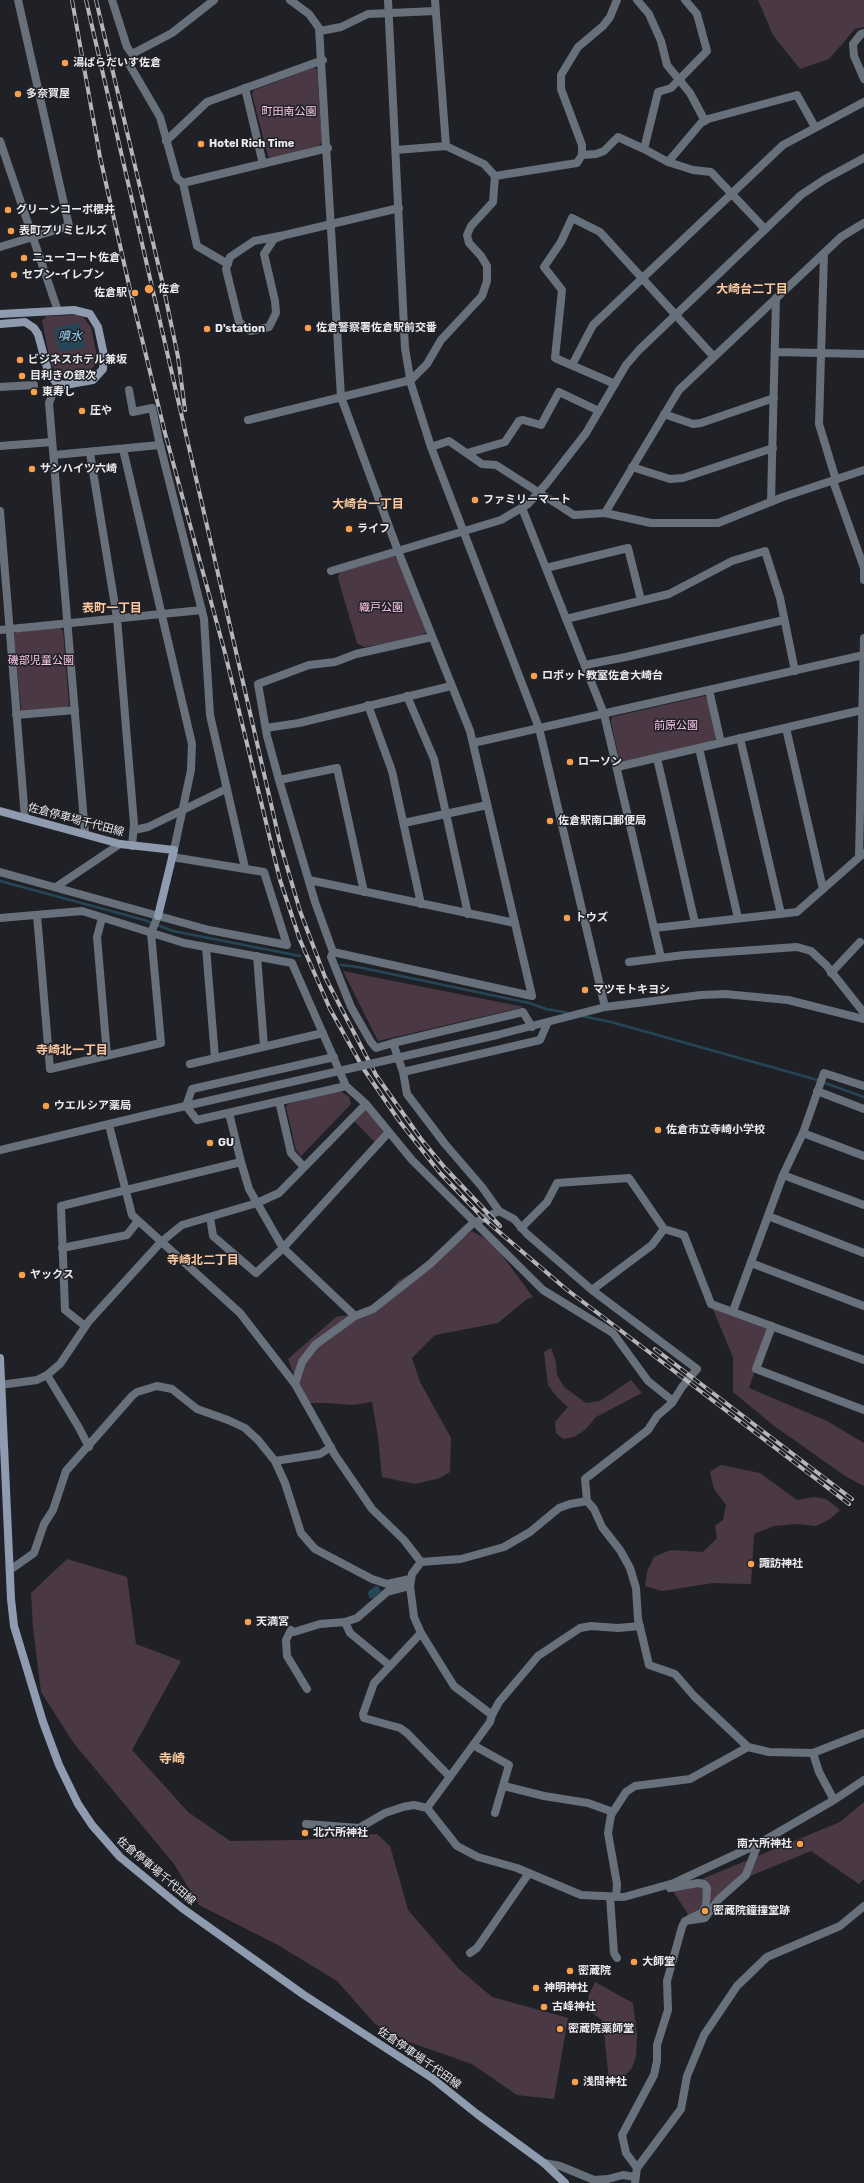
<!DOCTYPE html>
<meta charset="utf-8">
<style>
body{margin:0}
canvas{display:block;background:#202127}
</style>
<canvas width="864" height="2183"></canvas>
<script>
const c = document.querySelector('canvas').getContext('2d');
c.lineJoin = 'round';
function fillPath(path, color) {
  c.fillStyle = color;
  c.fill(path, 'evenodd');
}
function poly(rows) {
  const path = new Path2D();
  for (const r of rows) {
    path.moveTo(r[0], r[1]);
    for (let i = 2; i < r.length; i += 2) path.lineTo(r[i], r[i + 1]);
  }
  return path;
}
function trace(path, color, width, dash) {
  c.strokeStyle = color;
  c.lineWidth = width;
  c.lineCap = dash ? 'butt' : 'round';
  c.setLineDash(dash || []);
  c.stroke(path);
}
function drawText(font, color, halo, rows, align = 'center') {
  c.font = font + ' Rubik,"Noto Sans JP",sans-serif';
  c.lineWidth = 3;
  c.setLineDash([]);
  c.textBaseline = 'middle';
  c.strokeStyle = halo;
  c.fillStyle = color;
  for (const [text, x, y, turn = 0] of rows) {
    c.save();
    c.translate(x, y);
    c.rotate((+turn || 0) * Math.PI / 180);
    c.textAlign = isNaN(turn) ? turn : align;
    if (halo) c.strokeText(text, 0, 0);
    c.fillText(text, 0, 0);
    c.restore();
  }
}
fillPath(poly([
 [758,0,864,0,864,27,855,29,829,59,800,69,773,35],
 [313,68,317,69,322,142,319,146,271,158,268,156,252,94,254,90],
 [77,315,83,317,91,327,98,362,86,375,61,377,51,365,42,321,47,316],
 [394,556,398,559,426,632,421,637,364,647,357,643,338,578,340,571],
 [59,627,63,631,69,705,64,709,26,713,21,710,14,635,16,632],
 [704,696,708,698,717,737,711,743,622,762,619,759,611,721,612,717],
 [343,971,524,1007,378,1041],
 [339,1090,349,1097,351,1104,301,1156,296,1150,286,1107,288,1104],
 [364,1110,367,1110,383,1131,383,1134,375,1142,354,1121],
 [472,1231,493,1243,533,1297,527,1299,498,1323,435,1335,412,1358,420,1382,451,1438,450,1472,440,1478,415,1484,382,1477,378,1437,372,1402,353,1405,327,1403,305,1403,288,1359,336,1317,374,1311,398,1281,432,1262],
 [712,1307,769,1329,749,1388,827,1421,864,1443,864,1486,845,1476,773,1425,733,1392,733,1357],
 [551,1348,556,1362,557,1375,564,1387,586,1403,600,1401,631,1380,642,1393,596,1417,585,1430,574,1437,563,1439,556,1433,555,1422,568,1407,557,1397,548,1385,544,1352],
 [721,1465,760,1473,797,1500,813,1497,826,1499,840,1510,830,1519,816,1526,797,1524,774,1526,754,1534,751,1584,713,1583,662,1591,645,1586,647,1572,654,1557,670,1550,703,1552,717,1538,715,1526,723,1520,726,1505,714,1489,710,1472],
 [67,1559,127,1577,136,1644,181,1661,132,1750,188,1812,230,1841,302,1840,377,1834,390,1846,408,1910,459,1969,492,1997,568,2018,554,2099,517,2095,472,2064,409,2042,375,2024,337,1981,278,1945,199,1905,174,1864,73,1742,41,1692,33,1627,31,1593],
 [864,1802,864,1879,859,1884,811,1851,733,1883,691,1919,673,1891,840,1822],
 [595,1982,633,2003,637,2035,636,2056,632,2068,620,2081,609,2082,603,2021,591,2012,588,1997]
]), '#4a3944');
fillPath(poly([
 [79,323,85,347,59,352,54,328],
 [375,1586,378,1586,381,1591,374,1598,369,1598,368,1592]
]), '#254656');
trace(poly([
 [0,881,144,920,173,931,300,956],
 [341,965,358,967,529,1003,546,1009,568,1013],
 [582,1016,611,1022,814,1079,864,1097]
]), '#254656', 2.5);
trace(poly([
 [112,0,127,47,132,54,172,33,214,0],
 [290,0,309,14,319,28,341,397,398,551,470,731,532,996,333,952,315,902,279,780,267,736,258,684,309,665,335,662,356,654,432,637],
 [435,0,446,146],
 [637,0,649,14,661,41,667,65,690,93,705,121],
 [320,31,341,27,368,14,435,11],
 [864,33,861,34,853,44,854,56,864,79],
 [129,64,160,117,177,178,183,183,197,246,228,264],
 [245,88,263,164],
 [0,141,58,311],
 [166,141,207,102,323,60],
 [644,149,658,92,671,88,707,51,697,14,685,0],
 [582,155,596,154,604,151,618,137,644,149,668,162,693,170,711,172,765,229],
 [668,162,701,123,708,119,797,95,815,127],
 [495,176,577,163,582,155,582,145,561,89,561,75,578,47,603,26,610,17,617,0],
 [183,183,328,148],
 [285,235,254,241,230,257,226,269,239,322,250,331,269,327,276,313,275,301,264,254,274,239,285,235,399,208],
 [0,247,69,226,18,0],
 [824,253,819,424,836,480],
 [775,352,864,354],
 [572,365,593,325,783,145,864,102],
 [57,383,49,403,85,834],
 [615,384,555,358,562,290,544,267,561,242,572,218,600,232,714,357],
 [0,387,34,385],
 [129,390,133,412,152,408,160,445],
 [664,414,693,424,701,423,774,398],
 [248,420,411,380,427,364,441,340,482,296,487,281,487,266,481,256,469,243,467,235,471,226,493,202,495,176,484,164,446,146,396,150],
 [431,447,449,441,482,464,496,465,574,515,605,513,651,523,718,523,783,497,864,470],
 [123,449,192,744,191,770,174,850],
 [90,453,117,618,134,824,132,846],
 [467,453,505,442,519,421,523,420,541,425,559,392,599,411],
 [54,455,160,445,204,619,210,715,245,868],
 [632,467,670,479,683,478,773,448],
 [833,481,864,568],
 [771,502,776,298],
 [522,508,604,714,661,958],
 [0,511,25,818],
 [605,513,679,390,841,237,864,223],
 [546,568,628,548,641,600],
 [864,570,864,580],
 [566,619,669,594,732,561,765,551,780,598,795,671],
 [0,630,202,610],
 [585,665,626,657,784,620],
 [709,690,721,743],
 [407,696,434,759,468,914],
 [368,705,392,771,421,904],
 [16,715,75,710],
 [266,728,299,723,451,686],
 [786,728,823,889],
 [740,738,781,914],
 [473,743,864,655],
 [699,748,738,918],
 [657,758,695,923],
 [617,767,862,710],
 [279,780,337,768,364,892],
 [404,823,487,805],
 [859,857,864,638],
 [0,872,209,930,287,945,264,872,172,857],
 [309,880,515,923],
 [56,887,120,844],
 [37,915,50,1069,161,1043,151,933,158,916],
 [0,918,82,911,184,943,292,963,346,1086,366,1104,412,1160,543,1290,613,1333,648,1381,673,1401],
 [102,918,97,937,107,1055],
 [654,928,797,912,864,853],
 [206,947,215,1058],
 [333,952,331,957,351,1007,371,1042,376,1048,393,1043,403,1072,407,1094,445,1144,482,1187,499,1211,514,1219,527,1234,592,1290,697,1369,682,1387,672,1403,657,1416,648,1430,585,1479,587,1501,594,1509,602,1527,620,1550,630,1568,636,1588,638,1619,649,1665,675,1674,694,1696,748,1747,769,1752,813,1753,864,1733],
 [257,956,264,1046],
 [629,962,684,955,797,947,811,951,826,965,864,1013],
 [831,973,860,942],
 [393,1043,523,1012,532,1027],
 [334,1057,192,1089,186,1106,197,1120,346,1086],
 [190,1064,323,1033],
 [403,1072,540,1040,547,1024],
 [817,1091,864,1109],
 [279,1101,291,1153,304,1167],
 [109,1125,132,1215,240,1313,295,1384,335,1455,372,1509,404,1540,421,1562],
 [803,1133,864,1156],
 [241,1162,249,1189,283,1248,355,1316],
 [783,1175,864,1205],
 [768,1216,864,1253],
 [210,1217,213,1236,256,1273,283,1248,388,1133],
 [521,1228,547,1202,557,1183,629,1178,664,1229,652,1245,592,1290],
 [664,1229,684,1235,711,1304,864,1360],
 [62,1248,127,1235,138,1221],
 [751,1263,864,1306],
 [733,1311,783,1175,803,1133,824,1073,864,1086],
 [85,1326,65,1310,61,1206,241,1162,229,1113],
 [772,1326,756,1369,864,1410],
 [47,1375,78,1426,89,1447],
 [295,1384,302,1362,315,1345,355,1316,373,1309,430,1264,472,1224,499,1211],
 [0,1385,37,1380,47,1375,60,1364,89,1321,161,1242,182,1225,257,1203,279,1193,366,1104],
 [275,1461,320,1454,331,1447],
 [587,1501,570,1504,559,1508,530,1532,504,1547,461,1559,421,1562,412,1574,410,1586,414,1617,421,1633,454,1686,492,1715,499,1702,538,1656,580,1628,591,1626,618,1628,640,1626],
 [10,1570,34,1553,44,1524,53,1510,66,1471,132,1396,137,1392,157,1386,172,1389,197,1409,228,1420,245,1428,258,1440,275,1461,285,1483,301,1533,315,1549,372,1579,387,1584,410,1579],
 [345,1622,350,1633,389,1665],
 [421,1633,374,1683,363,1714,364,1718,400,1728,407,1733,450,1777],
 [307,1689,287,1656,286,1640,291,1630,294,1632,320,1624,345,1622,357,1618,387,1592,410,1586],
 [473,1745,509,1765,495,1813],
 [504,1786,544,1796,588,1803,613,1812],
 [834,1800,864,1780],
 [427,1808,457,1846,478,1857,517,1868,581,1895,624,1897,674,1883,758,1844,834,1800,819,1772,813,1753],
 [306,1824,359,1828,385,1813,403,1807,414,1805,427,1808,490,1722,492,1715],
 [670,1888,698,1883,704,1884,707,1888,706,1906,702,1913,689,1919],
 [610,1897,614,1953,617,1958],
 [616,1897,617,1884,608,1833,611,1815,626,1792,635,1786,690,1779,748,1747],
 [470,1953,477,1948,529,1873],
 [544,2163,560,2166,594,2180,608,2179,623,2175,635,2177],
 [637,2168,626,2153,622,2135,654,2075,657,2061,657,2045,668,2010,667,1981,682,1927,685,1921,705,1918,718,1900,746,1875,758,1844],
 [635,2183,637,2168,681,2109,687,2076,704,2035,737,1986,767,1957,840,1926,864,1906]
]), '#67707b', 8);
trace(poly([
 [388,0,405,348,411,384,431,447,539,728,605,1007],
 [0,446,52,442],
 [331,571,501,520,528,504,547,483,586,433,626,365,639,350,801,195,825,179,864,158],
 [134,830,148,827,226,789],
 [497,1035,605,1007,701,995,725,994,788,1000,864,1019],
 [0,1150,155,1113]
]), '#67707b', 8);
trace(poly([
 [0,314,74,310,90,314,98,327,104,355,103,369,93,380,65,385,57,383,49,375,38,334,34,328,25,322,0,324],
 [0,811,120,844,174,850,158,916],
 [0,1358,11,1599,14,1626,43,1722,59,1765,78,1804,92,1825,120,1857,182,1908,304,1995,432,2078,477,2114,544,2163,565,2183]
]), '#8f9caf', 8);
const rail = poly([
 [72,0,100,157,131,294,165,433,225,653,280,880,300,940,330,1009,363,1068,400,1122,440,1173,484,1219,566,1289,849,1504],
 [86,0,280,843,300,911,325,977,376,1075,421,1139,445,1168,500,1226],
 [96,0,163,285,178,357,185,410],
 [655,1349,852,1499]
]);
trace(rail, '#b5b5ba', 4);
trace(rail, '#202127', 2.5, [8]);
trace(poly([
 [155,1113,497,1035]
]), '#67707b', 8);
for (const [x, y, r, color] of [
 [65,63,4,"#f9a04c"],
 [18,94,4,"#f9a04c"],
 [201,144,4,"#f9a04c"],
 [8,210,4,"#f9a04c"],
 [11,231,4,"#f9a04c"],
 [24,258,4,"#f9a04c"],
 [14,275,4,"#f9a04c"],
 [149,289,5,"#f9a04c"],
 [135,293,4,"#f9a04c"],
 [308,328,4,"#f9a04c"],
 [207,329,4,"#f9a04c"],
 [20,360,4,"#f9a04c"],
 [22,376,4,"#f9a04c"],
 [34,392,4,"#f9a04c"],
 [82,411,4,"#f9a04c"],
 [32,469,4,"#f9a04c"],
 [475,500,4,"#f9a04c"],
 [349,529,4,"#f9a04c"],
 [534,676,4,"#f9a04c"],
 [570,762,4,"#f9a04c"],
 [550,821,4,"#f9a04c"],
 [567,918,4,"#f9a04c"],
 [585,990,4,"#f9a04c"],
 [46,1106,4,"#f9a04c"],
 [658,1130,4,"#f9a04c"],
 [210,1143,4,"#f9a04c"],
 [22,1275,4,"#f9a04c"],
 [751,1564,4,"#f9a04c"],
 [248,1622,4,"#f9a04c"],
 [305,1833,4,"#f9a04c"],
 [800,1844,4,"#f9a04c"],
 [705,1911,4,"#f9a04c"],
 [634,1962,4,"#f9a04c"],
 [570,1971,4,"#f9a04c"],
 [536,1988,4,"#f9a04c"],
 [544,2007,4,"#f9a04c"],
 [560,2029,4,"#f9a04c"],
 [575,2082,4,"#f9a04c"]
]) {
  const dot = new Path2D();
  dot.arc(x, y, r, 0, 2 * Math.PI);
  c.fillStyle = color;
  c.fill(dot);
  trace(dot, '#202127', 1.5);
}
drawText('bold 11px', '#eaeaef', '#202127', [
 ["湯ぱらだいす佐倉",73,63],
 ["多奈賀屋",26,94],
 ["Hotel Rich Time",209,144],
 ["グリーンコーポ櫻井",16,210],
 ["表町プリミヒルズ",19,231],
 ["ニューコート佐倉",32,258],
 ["セブン-イレブン",22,275],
 ["佐倉",158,289],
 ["佐倉駅",127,293,"right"],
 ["佐倉警察署佐倉駅前交番",316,328],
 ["D'station",215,329],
 ["ビジネスホテル兼坂",28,360],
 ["目利きの銀次",30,376],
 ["東寿し",42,392],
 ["圧や",90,411],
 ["サンハイツ六崎",40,469],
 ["ファミリーマート",483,500],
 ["ライフ",357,529],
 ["ロボット教室佐倉大崎台",542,676],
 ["ローソン",578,762],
 ["佐倉駅南口郵便局",558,821],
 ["トウズ",575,918],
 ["マツモトキヨシ",593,990],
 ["ウエルシア薬局",54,1106],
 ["佐倉市立寺崎小学校",666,1130],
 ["GU",218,1143],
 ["ヤックス",30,1275],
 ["諏訪神社",759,1564],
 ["天満宮",256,1622],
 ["北六所神社",313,1833],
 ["南六所神社",792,1844,"right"],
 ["密蔵院鐘撞堂跡",713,1911],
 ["大師堂",642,1962],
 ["密蔵院",578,1971],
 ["神明神社",544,1988],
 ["古峰神社",552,2007],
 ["密蔵院薬師堂",568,2029],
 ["浅間神社",583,2082]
], 'left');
drawText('11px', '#fcc6ea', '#202127', [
 ["町田南公園",289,112],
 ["織戸公園",381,608],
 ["磯部児童公園",41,661],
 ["前原公園",676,726]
]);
drawText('11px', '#eaeaef', '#202127', [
 ["佐倉停車場千代田線",76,820,15],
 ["佐倉停車場千代田線",156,1871,40],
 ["佐倉停車場千代田線",419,2058,35]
]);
drawText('bold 12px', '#fbc89e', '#202127', [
 ["大崎台二丁目",752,290],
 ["大崎台一丁目",368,505],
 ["表町一丁目",112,609],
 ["寺崎北一丁目",72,1051],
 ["寺崎北二丁目",203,1261]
]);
drawText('italic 12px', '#98d8f6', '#202127', [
 ["噴水",70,337]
]);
drawText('bold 13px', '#fbc89e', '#202127', [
 ["寺崎",172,1759]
]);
</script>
